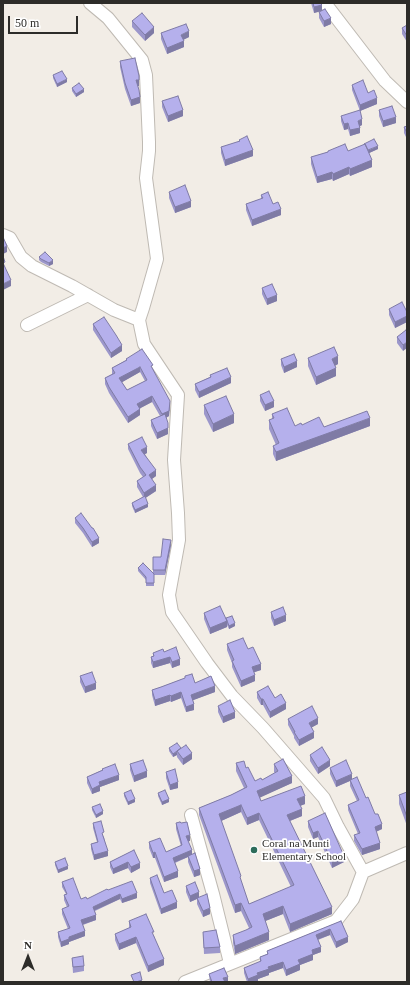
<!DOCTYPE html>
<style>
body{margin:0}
#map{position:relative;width:410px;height:985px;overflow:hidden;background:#f2ede6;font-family:"Times New Roman",serif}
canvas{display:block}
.frame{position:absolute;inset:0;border:4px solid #2d2c29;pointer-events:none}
.north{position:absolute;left:8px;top:937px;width:40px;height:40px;-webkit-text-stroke:3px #fff;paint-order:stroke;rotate:0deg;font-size:11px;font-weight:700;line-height:16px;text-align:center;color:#2d2c29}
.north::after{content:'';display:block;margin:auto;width:14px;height:18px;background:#2d2c29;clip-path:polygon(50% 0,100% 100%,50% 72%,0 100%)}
.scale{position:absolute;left:8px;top:16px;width:70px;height:18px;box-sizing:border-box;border:2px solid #2d2c29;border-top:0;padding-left:5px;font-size:12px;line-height:14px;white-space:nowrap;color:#2d2c29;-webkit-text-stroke:3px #fff;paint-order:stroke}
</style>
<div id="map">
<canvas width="410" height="985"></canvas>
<div class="frame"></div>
<div class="north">N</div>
<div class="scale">50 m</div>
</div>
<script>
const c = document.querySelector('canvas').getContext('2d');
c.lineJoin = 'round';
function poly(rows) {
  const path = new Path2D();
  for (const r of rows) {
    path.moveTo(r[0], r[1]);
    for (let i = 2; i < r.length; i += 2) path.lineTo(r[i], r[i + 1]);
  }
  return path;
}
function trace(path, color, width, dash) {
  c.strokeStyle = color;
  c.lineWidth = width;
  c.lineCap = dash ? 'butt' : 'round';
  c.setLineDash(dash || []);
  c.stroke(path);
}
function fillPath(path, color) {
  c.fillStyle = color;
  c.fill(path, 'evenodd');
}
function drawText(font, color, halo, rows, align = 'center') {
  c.font = font + ' "Times New Roman",serif';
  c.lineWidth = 3.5;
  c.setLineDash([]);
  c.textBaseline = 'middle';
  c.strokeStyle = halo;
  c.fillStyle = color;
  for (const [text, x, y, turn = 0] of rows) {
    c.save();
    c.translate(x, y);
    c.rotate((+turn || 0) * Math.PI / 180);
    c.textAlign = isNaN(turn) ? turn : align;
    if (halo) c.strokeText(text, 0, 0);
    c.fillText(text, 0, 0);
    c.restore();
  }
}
const minor = poly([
 [90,3,108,18,142,60,146,75,149,142,149,151,146,178,157,259,143,308,139,320,144,344,178,395,174,460,178,513,179,540,169,595,172,612,207,663,232,696,263,728,324,798,338,827,363,872],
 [325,3,385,81,407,102],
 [3,235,10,238,21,257,32,266,72,286,114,310,139,320],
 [27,325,88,295],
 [191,815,213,894,230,963],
 [185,982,336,921,353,899,363,872,407,853]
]);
trace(minor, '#bfbab3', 14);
trace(minor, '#fff', 12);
fillPath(poly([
 [311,3,320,3,322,11,331,24,324,27,319,18,319,12,320,11,314,13],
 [132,21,154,33,145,41,132,27],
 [407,25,407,42,402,34,402,28],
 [161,33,189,37,183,40,184,47,167,54,161,39],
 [120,61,139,86,138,86,140,103,131,106,125,89,120,67],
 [53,75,67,82,57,87,53,78],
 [352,85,377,104,360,111,352,90],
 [72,88,84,92,76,97,72,91],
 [162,101,183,116,168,122,162,107],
 [379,110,396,123,383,127,379,116],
 [341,116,362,125,360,126,360,133,350,136,348,129,344,130,341,121],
 [407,126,407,139,404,133,404,127],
 [239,140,253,156,225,166,221,153,221,147,239,142],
 [378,149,369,153,372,167,350,176,349,174,333,181,332,179,317,183,311,164,311,157,328,152,328,151,348,151],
 [169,192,191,207,175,213,169,198],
 [261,195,273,204,281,215,252,226,246,210,246,204,261,199],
 [39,257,53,264,49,266,41,262,39,260],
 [262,288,277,301,267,305,262,294],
 [389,309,407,312,407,322,395,328,389,315],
 [93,324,122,351,111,358,93,330],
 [406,330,403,351,397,343,397,337],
 [308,358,338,364,335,366,336,376,316,385,308,366],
 [126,359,153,370,170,407,169,416,166,418,168,434,157,439,151,426,151,420,160,416,152,402,140,408,140,415,128,423,109,393,105,384,105,378,112,374,112,368,126,360],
 [140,372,145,381,127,390,122,382],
 [281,359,297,367,284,373,281,365],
 [210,375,231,383,199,398,195,390,195,384,210,377],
 [260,395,274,407,265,411,260,401],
 [204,405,234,423,213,432,204,414],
 [272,414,295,426,302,425,324,427,370,426,276,461,273,454,273,446,276,445,269,429,269,420,272,419],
 [128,444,147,453,145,454,156,476,152,479,156,491,145,498,148,507,135,513,132,506,132,503,143,497,137,487,137,481,143,477,140,473,128,449],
 [75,518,99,543,92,547,83,533,75,523],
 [171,545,165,575,154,575,154,586,146,586,146,580,138,571,138,568,153,573,153,557,161,557],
 [271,612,286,621,274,626,271,618],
 [204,613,226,618,235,626,229,629,227,625,227,627,210,634,204,619],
 [227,644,248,649,261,670,254,672,255,681,241,687,232,667,232,663,227,650],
 [164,652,180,665,172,668,170,663,153,668,151,663,151,657,153,656,153,653],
 [80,676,96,689,85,693,80,682],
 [185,676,195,683,215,692,193,700,194,710,186,712,181,698,171,702,170,701,155,706,152,695,152,690,161,687,185,678],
 [257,692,275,698,286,709,270,718,263,705,261,705,257,698],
 [218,706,235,718,223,723,218,712],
 [288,719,318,724,312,727,314,738,299,746,294,738,294,736,288,725],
 [169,748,181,748,192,759,183,765,177,757,177,755,173,757,169,751],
 [310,755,330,766,318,774,310,761],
 [236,763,246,768,255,781,262,780,275,773,274,772,274,764,292,783,260,797,261,801,305,804,300,806,302,816,290,821,332,914,290,932,283,914,265,921,269,940,235,954,233,943,233,935,246,931,249,928,241,911,235,913,199,815,199,808,231,795,244,788,236,771],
 [241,812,247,825,259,820,291,887,249,904,241,881,221,821],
 [130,764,147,777,134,782,130,770],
 [330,768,352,779,366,798,382,829,376,832,380,849,362,855,354,841,354,835,358,834,348,810,348,805,357,801,350,786,350,781,336,787,330,774],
 [102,769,119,780,100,787,100,791,92,794,87,783,87,777,102,770],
 [166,772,178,788,170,790,166,778],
 [407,792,407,826,399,804,399,795],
 [124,793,135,802,128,805,124,796],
 [158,793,169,802,162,805,158,796],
 [92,807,103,814,96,818,92,810],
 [308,821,344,862,332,868,318,837,313,839,308,827],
 [93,823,104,837,108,856,94,860,91,849,91,844,97,842,93,828],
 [176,823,190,841,188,841,192,854,200,875,194,877,188,862,188,857,175,863,178,877,164,882,155,858,153,858,149,848,149,842,166,852,181,846,176,829],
 [134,850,140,868,131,873,128,868,113,874,110,867,110,862],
 [55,862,68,869,58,873,55,865],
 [150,878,164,893,177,908,161,914,150,883],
 [62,882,81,899,87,899,108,890,137,898,122,903,120,899,95,911,96,920,83,925,85,936,69,942,69,944,61,947,58,937,58,932,68,929,62,914,62,909,67,907,64,900,64,895,66,894,62,887],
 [186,886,199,897,210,914,203,917,197,904,197,899,190,902,186,892],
 [129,921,154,936,164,965,148,972,136,943,119,950,115,940,115,934,129,928],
 [341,921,348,942,336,948,330,935,318,940,321,952,313,955,313,960,300,965,300,970,286,976,283,968,269,973,269,975,258,979,258,981,256,982,247,982,244,973,244,968,260,962,260,957,267,954,267,951],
 [203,932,220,947,220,953,204,954],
 [72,958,84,966,84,971,73,973],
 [209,974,228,982,210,982]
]), '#9c97cb');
fillPath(poly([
 [322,5,322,11,314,13,314,7],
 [331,18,331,24,324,27,324,21],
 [154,27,154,33,145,41,145,35],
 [189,31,189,37,181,41,181,35],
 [184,41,184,47,167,54,167,48],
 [67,79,67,82,57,87,57,84],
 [136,80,139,80,139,86,136,86],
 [84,89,84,92,76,97,76,94],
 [140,97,140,103,131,106,131,100],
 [377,98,377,104,360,111,360,105],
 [183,110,183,116,168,122,168,116],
 [396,117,396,123,383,127,383,121],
 [362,119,362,125,358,127,358,121],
 [348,123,348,129,344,130,344,124],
 [360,128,360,133,350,136,350,130],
 [378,146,378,149,367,154,367,151],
 [253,150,253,156,225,166,225,160],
 [372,160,372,167,350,176,350,169],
 [349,167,349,174,333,181,333,174],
 [332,172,332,179,317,183,317,177],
 [191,201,191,207,175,213,175,207],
 [281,209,281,215,252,226,252,220],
 [7,246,7,252,3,254,3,248],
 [53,260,53,264,49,266,49,263],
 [11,280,11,286,3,290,3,284],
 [277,295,277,301,267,305,267,299],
 [407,316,407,322,395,328,395,322],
 [407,342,407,348,403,351,403,345],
 [122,345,122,351,111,358,111,353],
 [338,356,338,364,332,367,332,359],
 [297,361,297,367,284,373,284,367],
 [140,367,140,372,119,384,119,378],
 [336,368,336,376,316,385,316,377],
 [231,377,231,383,199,398,199,392],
 [152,396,152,402,137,410,137,404],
 [170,401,169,416,162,420,162,414],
 [274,401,274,407,265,411,265,405],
 [140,409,140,415,128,423,128,417],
 [234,414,234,423,213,432,213,424],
 [370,418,370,426,276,461,276,452],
 [168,423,168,434,157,439,157,433],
 [147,447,147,453,141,456,141,450],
 [156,470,156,476,149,481,149,475],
 [156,485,156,491,144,499,144,493],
 [148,504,148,507,135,513,135,510],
 [99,538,99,543,92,547,92,542],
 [171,540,171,545,165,575,165,570],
 [286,615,286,621,274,626,274,620],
 [227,621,227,627,210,634,210,628],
 [235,623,235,626,229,629,229,626],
 [170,657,170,663,153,668,153,662],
 [180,659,180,665,172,668,172,662],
 [261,664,261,670,252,673,252,667],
 [255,675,255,681,241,687,241,681],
 [96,683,96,689,85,693,85,687],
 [215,686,215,692,191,701,191,695],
 [181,692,181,698,171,702,171,696],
 [170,695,170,701,155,706,155,700],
 [261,699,263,699,263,705,261,705],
 [286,703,286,709,270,718,270,712],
 [194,704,194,710,186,712,186,707],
 [235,712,235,718,223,723,223,717],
 [318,718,318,724,309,729,309,723],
 [314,732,314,738,299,746,299,740],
 [177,752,177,755,173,757,173,754],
 [192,753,192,759,183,765,183,759],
 [330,760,330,766,318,774,318,768],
 [147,771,147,777,134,782,134,776],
 [352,774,352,780,336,787,336,781],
 [119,775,119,780,100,787,100,791,92,794,92,789,99,782],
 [292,776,292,783,257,799,257,791],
 [178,782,178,788,170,790,170,785],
 [305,796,305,804,297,807,297,799],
 [135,799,135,802,128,805,128,802],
 [169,799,169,802,162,805,162,802],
 [241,805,241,812,219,822,219,814],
 [302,809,302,816,287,822,287,815],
 [103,811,103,814,96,818,96,815],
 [259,813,259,820,247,825,247,818],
 [382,824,382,829,375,832,375,827],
 [318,831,318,837,313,839,313,833],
 [190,835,190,841,186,842,186,836],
 [380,843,380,849,362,855,362,849],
 [192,850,192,856,188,856,188,857,173,863,173,858],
 [108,851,108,856,94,860,94,855],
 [155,852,155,858,153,858,153,853],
 [344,856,344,862,332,868,332,862],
 [128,862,128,868,113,874,113,869],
 [140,863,140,868,131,873,131,867],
 [68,866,68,869,58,873,58,870],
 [200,869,200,875,194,877,194,871],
 [178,871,178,877,164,882,164,877],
 [199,892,199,898,190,902,190,896],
 [137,893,137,898,122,903,122,899],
 [120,894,120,899,93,911,93,907],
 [177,902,177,908,161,914,161,909],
 [241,903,241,911,235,913,235,905],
 [283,906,283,914,263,922,263,914],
 [332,907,332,914,290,932,290,924],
 [210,908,210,914,203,917,203,911],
 [96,915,96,920,81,925,81,920],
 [330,929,330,935,316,940,316,935],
 [85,931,85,936,69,942,69,944,61,947,61,942,69,937],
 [269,932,269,940,235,954,235,946],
 [136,937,136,943,119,950,119,944],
 [348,937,348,942,336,948,336,942],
 [321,947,321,952,313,955,313,960,300,965,300,970,286,976,286,970,312,950],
 [164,959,164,965,148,972,148,966],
 [283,962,283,968,269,973,269,975,258,979,258,981,256,982,248,982,248,979,257,973,268,967],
 [228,977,228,982,223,982,223,978],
 [142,980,142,982,136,982]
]), '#7f7ba5');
const building = poly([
 [313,3,320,3,322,5,314,7,313,3],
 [325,9,331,18,324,21,319,12,325,9],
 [142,13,154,27,145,35,132,21,142,13],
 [186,24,189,31,181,35,184,41,167,48,161,33,186,24],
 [407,25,407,36,402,28,407,25],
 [135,58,139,76,139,80,136,80,139,90,140,97,131,100,125,83,120,61,135,58],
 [62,71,67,79,57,84,53,75,62,71],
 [363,80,368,93,374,90,377,98,360,105,352,85,363,80],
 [79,83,84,89,76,94,72,88,79,83],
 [178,96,183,110,168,116,162,101,178,96],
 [392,106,396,117,383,121,379,110,392,106],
 [360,110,362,119,358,121,360,128,350,130,348,123,344,124,341,116,360,110],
 [407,126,407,133,404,127,407,126],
 [247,136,253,150,225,160,221,147,240,141,239,140,247,136],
 [374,139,378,146,368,150,365,144,364,144,374,139],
 [345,144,348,151,365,144,372,160,350,169,349,167,333,174,332,172,317,177,311,157,328,152,328,151,345,144],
 [185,185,191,201,175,207,169,192,185,185],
 [268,192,273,204,278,202,281,209,252,220,246,204,263,198,261,195,268,192],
 [3,237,7,246,3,248,3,237],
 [45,252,53,260,49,263,41,259,39,257,45,252],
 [3,256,5,262,3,263,11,280,3,284,3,256],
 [272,284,277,295,267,299,262,288,272,284],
 [402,302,407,312,407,316,395,322,389,309,402,302],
 [104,317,116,335,122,345,111,353,93,324,104,317],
 [406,330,407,332,407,342,403,345,397,337,406,330],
 [334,347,338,356,332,359,336,368,316,377,308,358,334,347],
 [142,349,153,365,151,366,170,401,169,411,162,414,152,396,137,404,140,409,128,417,109,387,105,378,115,373,112,368,127,360,126,359,142,349],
 [140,367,147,380,127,390,119,378,140,367],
 [294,354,297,361,284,367,281,359,294,354],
 [227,368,231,377,199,392,195,384,211,377,210,375,227,368],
 [269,391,274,401,265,405,260,395,269,391],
 [226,396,234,414,213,424,204,405,226,396],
 [287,408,295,426,301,423,302,425,319,417,324,427,367,411,370,418,276,452,273,446,279,443,269,420,274,418,272,414,287,408],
 [165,414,168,423,168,428,157,433,151,420,165,414],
 [142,437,147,447,141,450,156,470,149,475,156,485,144,493,137,481,146,475,140,467,128,444,142,437],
 [145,496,148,504,135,510,132,503,145,496],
 [81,513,92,528,93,528,99,538,92,542,83,528,75,518,81,513],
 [163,539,171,540,165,570,153,570,153,557,161,557,163,539],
 [143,563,154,574,154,583,146,583,146,577,138,568,143,563],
 [220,606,227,621,210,628,204,613,220,606],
 [283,607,286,615,274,620,271,612,283,607],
 [232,616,235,623,229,626,226,618,232,616],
 [243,638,248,649,253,647,261,664,252,667,255,675,241,681,232,661,234,660,227,644,243,638],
 [176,647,180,659,172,662,170,657,153,662,151,657,154,656,153,653,163,649,164,652,176,647],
 [92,672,96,683,85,687,80,676,92,672],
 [192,674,195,683,211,676,215,686,191,695,194,704,186,707,181,692,171,696,170,695,155,700,152,690,161,687,185,678,185,676,192,674],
 [268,686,275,698,281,694,286,703,270,712,263,699,261,699,257,692,268,686],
 [230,700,235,712,223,717,218,706,230,700],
 [312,706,318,718,309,723,314,732,299,740,294,732,295,732,288,719,312,706],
 [177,743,181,748,173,754,169,748,177,743],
 [186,745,192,753,183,759,177,751,186,745],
 [322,747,330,760,318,768,310,755,322,747],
 [283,759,292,776,257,791,261,801,301,786,305,796,297,799,302,809,287,815,332,907,290,924,283,906,263,914,269,932,235,946,233,935,246,930,252,927,241,903,235,905,199,808,231,795,247,787,236,763,244,761,246,768,248,767,255,781,261,778,262,780,278,771,274,764,283,759],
 [241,805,247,818,259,813,294,885,249,904,240,877,241,876,219,814,241,805],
 [143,760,147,771,134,776,130,764,143,760],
 [346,760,352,774,336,781,330,768,346,760],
 [115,764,119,775,99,782,100,785,92,789,87,777,103,770,102,769,115,764],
 [175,769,178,782,170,785,166,772,175,769],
 [357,777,366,798,368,797,375,814,378,814,382,824,375,827,380,843,362,849,354,835,360,833,348,805,359,800,350,780,357,777],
 [131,790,135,799,128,802,124,793,131,790],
 [165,790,169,799,162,802,158,793,165,790],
 [407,792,407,817,399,795,407,792],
 [100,804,103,811,96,815,92,807,100,804],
 [325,813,344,856,332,862,318,831,313,833,308,821,325,813],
 [101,821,104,832,102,833,108,851,94,855,91,844,98,842,93,823,101,821],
 [180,822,181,823,187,822,190,835,186,836,192,850,173,858,178,871,164,877,155,852,153,853,149,842,160,838,166,852,182,845,176,823,180,822],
 [134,850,140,863,131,867,128,862,113,869,110,862,134,850],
 [195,853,200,869,194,871,188,856,195,853],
 [65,858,68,866,58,870,55,862,65,858],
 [157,875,164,893,172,890,177,902,161,909,150,878,157,875],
 [73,878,81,899,86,897,87,899,107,889,108,890,132,881,137,893,122,899,120,894,93,907,96,915,81,920,85,931,69,937,69,939,61,942,58,932,70,928,62,909,69,906,64,895,67,894,62,882,73,878],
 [195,882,199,892,190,896,186,886,195,882],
 [207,894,210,908,203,911,197,898,207,894],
 [146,914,154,932,152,932,164,959,148,966,136,937,119,944,115,934,131,927,129,921,146,914],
 [341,921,348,937,336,942,330,929,316,935,321,947,312,950,313,954,298,960,300,964,286,970,283,962,268,967,269,969,257,973,258,975,248,979,244,968,261,961,260,957,268,954,267,951,341,921],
 [216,930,220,947,204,948,203,932,216,930],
 [83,956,84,966,73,967,72,958,83,956],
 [224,968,228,977,223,978,225,982,212,982,209,974,224,968],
 [140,972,142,980,136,982,134,982,131,975,140,972]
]);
fillPath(building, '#b5b0ec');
trace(building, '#7f7ba5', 1);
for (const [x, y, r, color] of [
 [254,850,4,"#2d6c5a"]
]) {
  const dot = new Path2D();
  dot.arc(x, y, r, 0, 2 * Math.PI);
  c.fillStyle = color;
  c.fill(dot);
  trace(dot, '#fff', 1.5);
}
drawText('11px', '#2d2c29', '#fff', [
 ["Coral na Munti",262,844],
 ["Elementary School",262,857]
], 'left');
</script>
